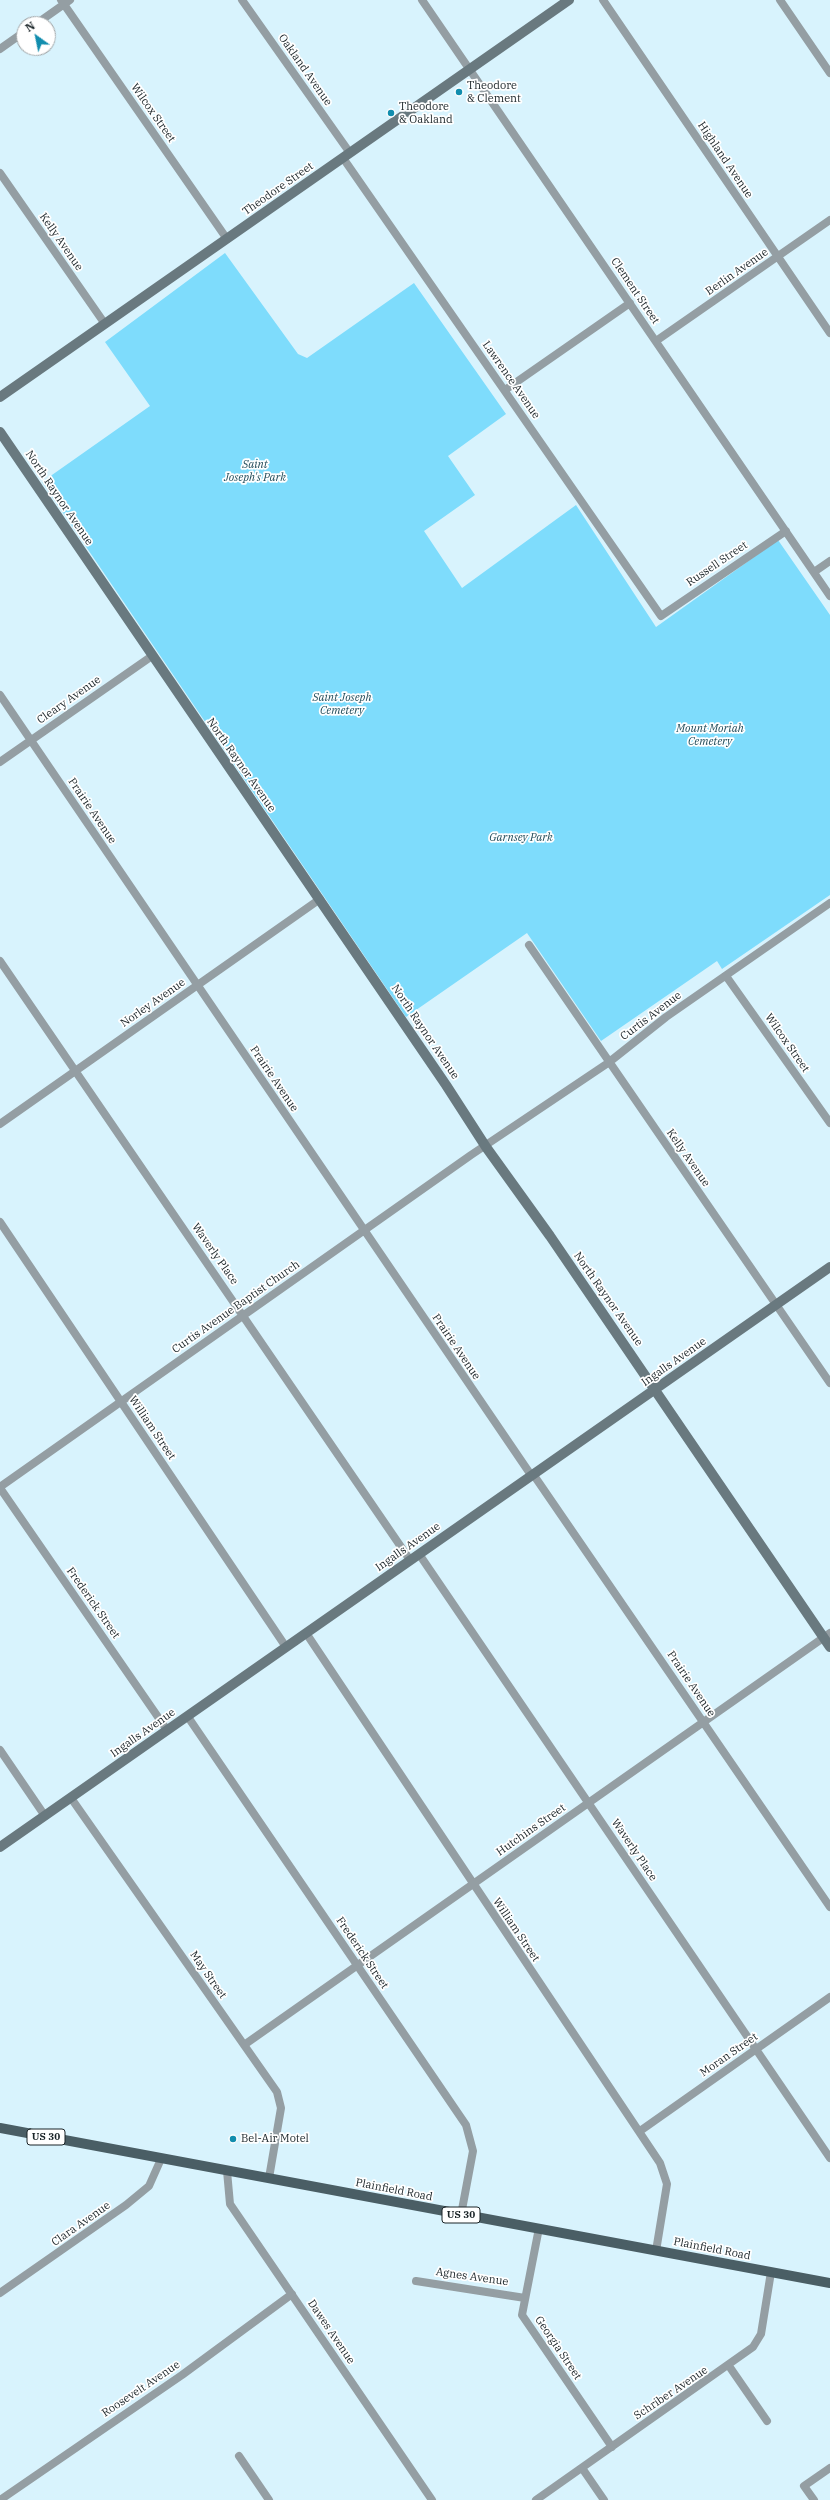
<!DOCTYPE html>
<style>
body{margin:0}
#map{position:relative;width:830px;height:2500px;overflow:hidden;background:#d8f3fd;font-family:"IBM Plex Serif",serif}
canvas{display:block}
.north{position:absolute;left:16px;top:16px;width:40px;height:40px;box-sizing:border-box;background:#fff;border:1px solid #a3a7a9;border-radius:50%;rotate:327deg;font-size:11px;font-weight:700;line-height:16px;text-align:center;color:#1a2428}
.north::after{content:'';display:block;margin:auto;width:14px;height:18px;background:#118dae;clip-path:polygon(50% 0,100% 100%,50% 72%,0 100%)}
</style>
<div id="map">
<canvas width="830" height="2500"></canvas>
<div class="north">N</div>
</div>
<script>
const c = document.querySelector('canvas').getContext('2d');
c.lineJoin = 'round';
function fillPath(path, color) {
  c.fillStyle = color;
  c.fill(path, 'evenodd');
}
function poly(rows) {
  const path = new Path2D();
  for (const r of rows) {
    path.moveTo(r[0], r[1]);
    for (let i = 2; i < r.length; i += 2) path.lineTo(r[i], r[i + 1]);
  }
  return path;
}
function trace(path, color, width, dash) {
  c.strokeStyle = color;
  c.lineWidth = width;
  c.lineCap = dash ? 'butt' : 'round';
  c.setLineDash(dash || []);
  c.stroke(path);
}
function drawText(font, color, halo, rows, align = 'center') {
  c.font = font + ' "IBM Plex Serif",serif';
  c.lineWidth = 3.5;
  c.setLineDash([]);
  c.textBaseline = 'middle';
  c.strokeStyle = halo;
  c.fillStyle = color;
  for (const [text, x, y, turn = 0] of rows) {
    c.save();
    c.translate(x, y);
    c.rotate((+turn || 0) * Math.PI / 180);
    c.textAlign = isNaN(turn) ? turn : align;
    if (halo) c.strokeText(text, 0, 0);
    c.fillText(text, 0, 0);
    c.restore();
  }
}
fillPath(poly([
 [225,253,298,354,307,358,414,283,506,414,448,456,475,495,424,531,462,588,576,505,656,627,778,540,830,615,830,895,722,969,717,961,601,1041,527,933,406,1017,42,482,150,406,105,342]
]), '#7edcfc');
trace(poly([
 [61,0,227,239],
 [242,0,350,153],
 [422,0,830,596],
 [603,0,830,333],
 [780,0,830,73],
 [36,24,70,0],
 [0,49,24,32],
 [343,158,661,616,786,531],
 [0,173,105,324],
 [656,341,830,220],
 [505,390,630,303],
 [814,572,830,561],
 [0,695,531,1475],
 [0,762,152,656],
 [529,945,830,1383],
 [0,961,410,1560],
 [726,976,830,1123],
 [0,1124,320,899],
 [0,1222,286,1647],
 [533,1474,830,1907],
 [0,1487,471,1155,608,1063,666,1017,830,903],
 [0,1488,167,1730],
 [419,1554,830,2158],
 [306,1633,660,2163,667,2184,656,2251],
 [188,1717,466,2125,473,2151,461,2215],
 [0,1750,45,1816],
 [71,1798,277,2092,281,2108,269,2178],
 [244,2045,830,1633],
 [640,2131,830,1997],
 [227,2171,230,2204,432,2500],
 [539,2228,522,2315,612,2447],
 [416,2281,525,2298],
 [0,2293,126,2205,149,2186,161,2159],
 [729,2366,767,2421],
 [239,2456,269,2500],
 [582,2468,604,2500],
 [0,2500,182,2375,292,2294],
 [536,2500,753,2347,761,2334,771,2272],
 [814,2500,804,2486,830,2468]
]), '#949ea3', 8);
trace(poly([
 [0,397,569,0],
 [0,432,446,1085,486,1147,550,1236,830,1647],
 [0,1847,830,1267]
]), '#69797f', 10);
trace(poly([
 [0,2128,830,2283]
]), '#4a5e65', 10);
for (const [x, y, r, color] of [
 [459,92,4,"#118dae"],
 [391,113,4,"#118dae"],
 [233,2139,4,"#118dae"]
]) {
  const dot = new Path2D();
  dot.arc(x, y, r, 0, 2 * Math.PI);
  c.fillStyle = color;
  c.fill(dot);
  trace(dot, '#fff', 1.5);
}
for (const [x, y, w] of [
 [46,2137,38],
 [461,2215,38]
]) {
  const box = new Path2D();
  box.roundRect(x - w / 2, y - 8, w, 16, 3);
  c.fillStyle = '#fff';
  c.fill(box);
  trace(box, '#1a2428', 1);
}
drawText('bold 10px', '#1a2428', null, [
 ["US 30",46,2137],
 ["US 30",461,2215]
]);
drawText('11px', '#1a2428', '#fff', [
 ["Oakland Avenue",305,70,55],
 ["Wilcox Street",153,113,55],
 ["Highland Avenue",725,160,56],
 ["Theodore Street",278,189,-35],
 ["Kelly Avenue",61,242,55],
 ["Berlin Avenue",737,272,-35],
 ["Clement Street",635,291,56],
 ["Lawrence Avenue",511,380,55],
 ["North Raynor Avenue",59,498,56],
 ["Russell Street",717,564,-34],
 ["Cleary Avenue",69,700,-35],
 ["North Raynor Avenue",241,765,55],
 ["Prairie Avenue",92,811,56],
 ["Norley Avenue",153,1003,-35],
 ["Curtis Avenue",651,1016,-37],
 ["North Raynor Avenue",425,1032,56],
 ["Wilcox Street",787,1043,55],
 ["Prairie Avenue",274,1079,56],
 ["Kelly Avenue",688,1158,55],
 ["Waverly Place",215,1254,55],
 ["North Raynor Avenue",608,1299,55],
 ["Curtis Avenue Baptist Church",236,1307,-35],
 ["Prairie Avenue",456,1347,56],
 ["Ingalls Avenue",674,1362,-35],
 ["William Street",152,1428,56],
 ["Ingalls Avenue",408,1547,-35],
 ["Frederick Street",93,1603,55],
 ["Prairie Avenue",691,1684,56],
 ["Ingalls Avenue",143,1733,-35],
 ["Hutchins Street",531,1830,-35],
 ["Waverly Place",634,1850,56],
 ["William Street",516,1930,56],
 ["Frederick Street",362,1953,56],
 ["May Street",208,1975,55],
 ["Moran Street",729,2055,-35],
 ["Plainfield Road",394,2190,11],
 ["Clara Avenue",81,2224,-35],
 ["Plainfield Road",712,2249,11],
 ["Agnes Avenue",472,2277,8],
 ["Dawes Avenue",331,2332,56],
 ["Georgia Street",558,2348,56],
 ["Roosevelt Avenue",141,2389,-34],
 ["Schriber Avenue",671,2393,-34]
]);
drawText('11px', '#1a2428', '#fff', [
 ["Theodore",467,86],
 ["& Clement",467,99],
 ["Theodore",399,107],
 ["& Oakland",399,120],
 ["Bel-Air Motel",241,2139]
], 'left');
drawText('italic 11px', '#1f4a58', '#fff', [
 ["Saint",255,465],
 ["Joseph's Park",255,478],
 ["Saint Joseph",342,698],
 ["Cemetery",342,711],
 ["Mount Moriah",710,729],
 ["Cemetery",710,742],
 ["Garnsey Park",521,838]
]);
</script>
